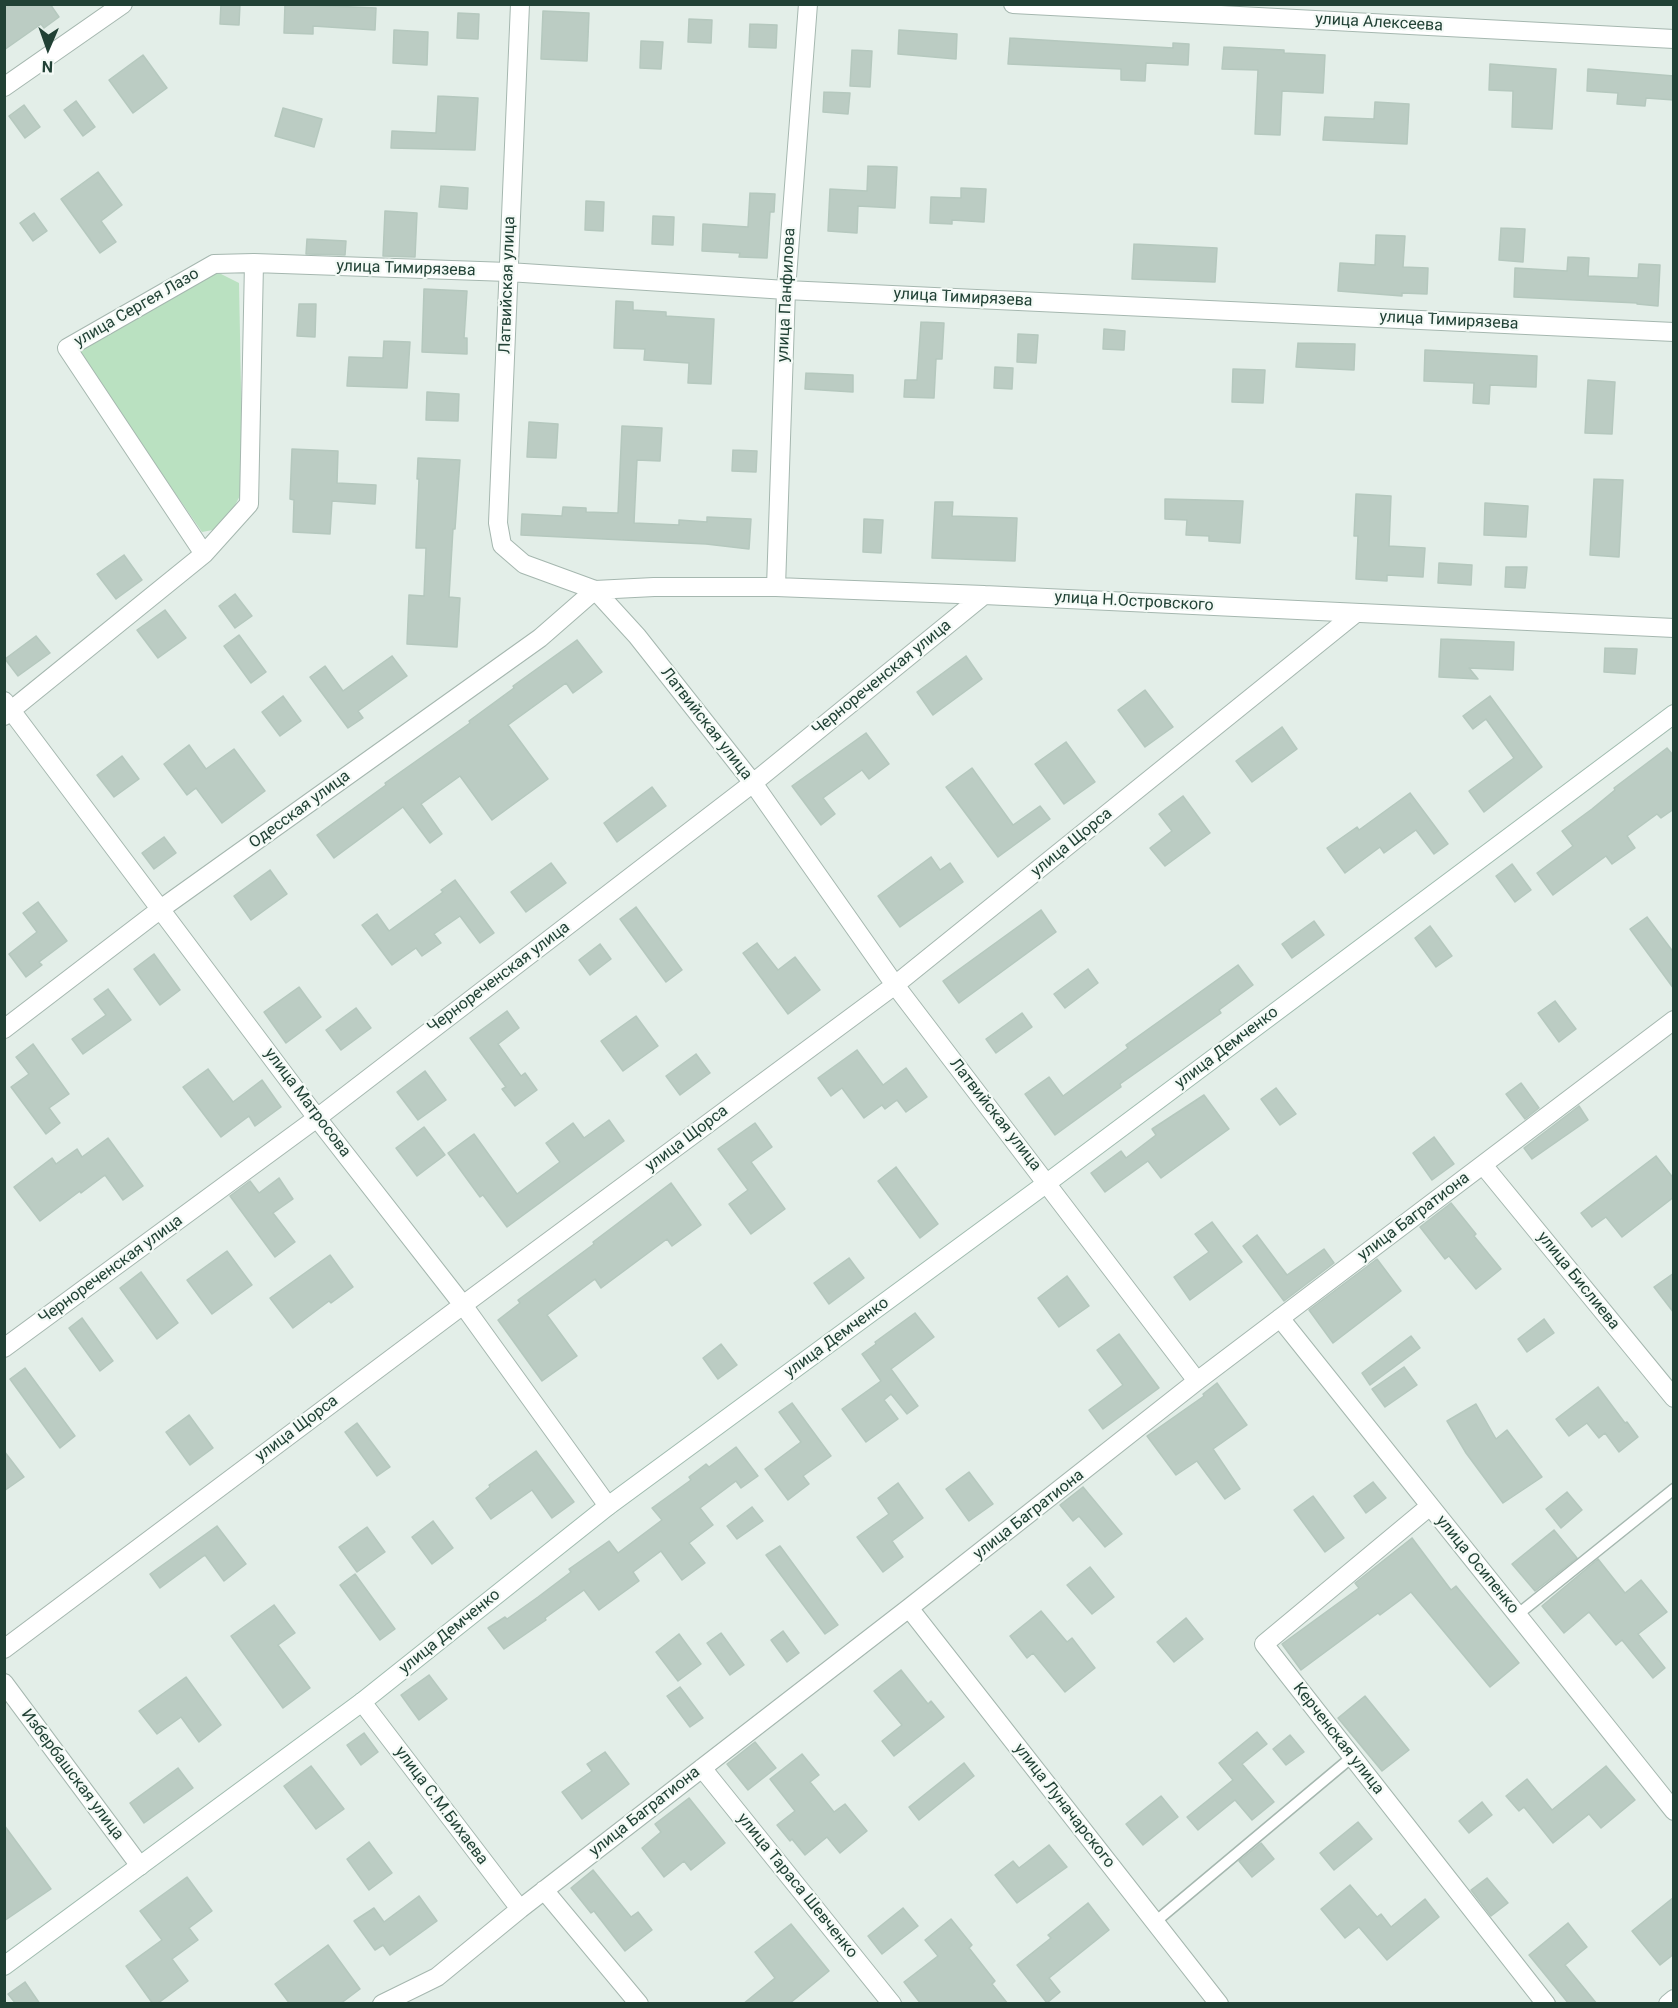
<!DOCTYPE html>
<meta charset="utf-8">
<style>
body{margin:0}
#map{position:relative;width:1678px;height:2008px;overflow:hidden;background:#e3eee8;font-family:Roboto,sans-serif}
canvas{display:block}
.frame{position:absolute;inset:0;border:6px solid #214135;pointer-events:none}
.north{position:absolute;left:18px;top:18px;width:60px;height:60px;-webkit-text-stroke:4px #f4faf6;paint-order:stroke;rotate:182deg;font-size:16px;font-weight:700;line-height:24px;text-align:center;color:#214135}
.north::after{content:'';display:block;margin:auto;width:21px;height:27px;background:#214135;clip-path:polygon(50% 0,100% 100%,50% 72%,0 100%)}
</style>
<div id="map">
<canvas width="1678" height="2008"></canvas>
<div class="frame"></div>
<div class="north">N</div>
</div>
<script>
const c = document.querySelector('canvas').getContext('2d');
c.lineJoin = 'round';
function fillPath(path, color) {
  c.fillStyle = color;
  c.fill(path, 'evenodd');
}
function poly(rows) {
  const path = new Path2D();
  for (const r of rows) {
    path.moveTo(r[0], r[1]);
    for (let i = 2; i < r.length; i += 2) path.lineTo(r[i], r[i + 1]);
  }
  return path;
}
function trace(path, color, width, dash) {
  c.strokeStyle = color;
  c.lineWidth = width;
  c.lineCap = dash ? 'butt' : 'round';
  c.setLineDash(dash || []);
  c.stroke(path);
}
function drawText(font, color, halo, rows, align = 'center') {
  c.font = font + ' Roboto,sans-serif';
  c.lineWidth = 4.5;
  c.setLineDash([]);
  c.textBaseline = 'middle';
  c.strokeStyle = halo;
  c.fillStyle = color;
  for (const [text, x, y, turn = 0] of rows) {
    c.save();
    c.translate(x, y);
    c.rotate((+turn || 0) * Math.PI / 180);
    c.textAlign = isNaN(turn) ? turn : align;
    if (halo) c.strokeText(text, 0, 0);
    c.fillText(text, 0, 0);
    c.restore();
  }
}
fillPath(poly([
 [217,272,239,283,243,490,223,528,202,532,77,351]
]), '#bae1c1');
const building = poly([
 [4,4,50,4,59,17,44,28,41,24,4,50,4,4],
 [221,4,240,4,239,25,220,24,221,4],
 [285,4,376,8,375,30,313,26,313,34,284,33,285,4],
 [543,11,589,13,587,61,541,59,543,11],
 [458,13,479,14,478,39,457,38,458,13],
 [689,19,712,20,711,43,688,42,689,19],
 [750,24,777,25,776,48,749,47,750,24],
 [394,30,428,32,427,65,393,63,394,30],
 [899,30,957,34,956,59,898,54,899,30],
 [1010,38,1173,48,1173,43,1189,44,1188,65,1146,63,1145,81,1121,80,1121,69,1008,64,1010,38],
 [641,41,663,42,661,69,640,68,641,41],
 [1224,47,1284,50,1284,53,1325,55,1323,93,1282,91,1280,135,1255,134,1258,70,1222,69,1224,47],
 [852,50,872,51,870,87,850,86,852,50],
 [143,55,167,88,133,113,109,80,143,55],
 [1490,64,1556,69,1552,129,1512,127,1513,91,1489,90,1490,64],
 [1588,69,1674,76,1674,100,1646,98,1645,106,1617,104,1618,93,1587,91,1588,69],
 [824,92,850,93,848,114,823,112,824,92],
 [438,96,478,98,475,150,391,148,392,131,436,133,438,96],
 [76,101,95,127,83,136,64,110,76,101],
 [1375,102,1409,104,1407,144,1323,140,1325,117,1374,119,1375,102],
 [24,105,40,127,25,138,9,116,24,105],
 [283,108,322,119,314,147,275,136,283,108],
 [868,166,897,167,895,208,858,206,857,233,828,231,830,189,867,191,868,166],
 [98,172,122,205,101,221,116,242,100,253,61,199,98,172],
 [441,186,468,188,467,209,439,207,441,186],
 [961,188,986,189,984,222,952,220,952,224,930,223,931,197,961,198,961,188],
 [750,193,775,194,774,212,770,212,767,258,739,257,740,253,702,251,703,224,748,227,750,193],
 [586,201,604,202,603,231,585,230,586,201],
 [385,211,417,213,415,257,383,256,385,211],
 [34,213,47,231,33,241,20,223,34,213],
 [653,216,674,217,673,245,652,244,653,216],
 [1501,228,1525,229,1523,262,1499,260,1501,228],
 [1376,235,1405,236,1403,267,1428,268,1427,294,1402,293,1402,296,1338,291,1340,263,1375,265,1376,235],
 [307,239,346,241,345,255,306,254,307,239],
 [1134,244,1217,248,1215,282,1132,279,1134,244],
 [1568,257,1589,258,1588,276,1638,278,1639,264,1660,265,1658,306,1637,304,1637,303,1514,297,1515,268,1567,271,1568,257],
 [424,289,467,291,464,338,467,338,467,354,422,352,424,289],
 [616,301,633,302,633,310,666,312,666,316,714,319,711,384,688,383,689,363,644,360,645,349,614,348,616,301],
 [299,304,316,304,315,337,297,336,299,304],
 [921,322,944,323,942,359,936,359,934,398,904,397,905,380,917,380,921,322],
 [1104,329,1125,331,1124,350,1103,349,1104,329],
 [1018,334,1038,335,1036,363,1017,362,1018,334],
 [384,341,410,342,407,388,347,386,349,357,383,358,384,341],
 [1298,343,1355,344,1354,370,1296,367,1298,343],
 [1425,350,1537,356,1536,387,1490,385,1489,404,1473,403,1474,383,1424,381,1425,350],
 [995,367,1013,368,1012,389,994,388,995,367],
 [1233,369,1265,370,1263,403,1232,402,1233,369],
 [806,373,853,375,853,392,805,389,806,373],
 [1588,380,1615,382,1612,434,1585,433,1588,380],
 [427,392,459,394,458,421,426,420,427,392],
 [529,422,558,424,556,458,527,457,529,422],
 [622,426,662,428,660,461,637,460,634,523,679,525,679,520,707,522,707,517,751,519,749,549,706,544,521,535,522,514,562,516,563,507,586,508,586,512,618,513,622,426],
 [292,449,338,451,337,483,376,485,375,504,332,501,330,534,293,532,294,500,290,499,292,449],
 [733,450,757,451,756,472,732,471,733,450],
 [418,458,460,460,455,529,453,529,449,597,460,598,457,647,407,644,409,595,424,596,426,548,416,548,419,479,417,479,418,458],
 [1594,479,1623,480,1619,557,1590,555,1594,479],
 [1356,494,1391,496,1389,546,1425,548,1423,577,1387,575,1387,581,1356,579,1358,536,1354,536,1356,494],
 [1165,499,1243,501,1240,543,1209,541,1209,536,1186,535,1187,520,1165,519,1165,499],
 [935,502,953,502,952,516,1017,518,1015,561,932,558,935,502],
 [1485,503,1528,506,1526,537,1484,535,1485,503],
 [864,519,883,520,881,553,863,552,864,519],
 [124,555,142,580,116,599,97,574,124,555],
 [1439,563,1472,565,1471,585,1438,583,1439,563],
 [1506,567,1527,567,1525,588,1505,587,1506,567],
 [235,594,252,616,235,628,219,606,235,594],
 [165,610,186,638,158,658,137,630,165,610],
 [239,635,266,672,251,683,224,646,239,635],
 [36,636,50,653,18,676,5,659,36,636],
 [1441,639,1514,642,1513,670,1469,668,1478,679,1439,677,1441,639],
 [577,640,602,672,573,693,566,683,508,725,548,779,492,820,460,776,421,804,442,834,430,843,403,807,334,858,317,835,386,785,385,783,470,723,469,721,514,688,513,686,577,640],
 [1605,648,1637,649,1635,674,1604,672,1605,648],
 [392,656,407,676,358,711,363,718,348,728,310,677,325,666,343,691,392,656],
 [966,656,982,679,933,715,917,692,966,656],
 [1145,690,1173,727,1145,747,1118,710,1145,690],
 [283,696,301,721,280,736,262,712,283,696],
 [1490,696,1542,767,1484,812,1469,791,1514,758,1486,719,1473,729,1463,716,1490,696],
 [1282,727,1297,749,1252,782,1236,761,1282,727],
 [866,733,889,764,869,779,862,770,823,798,835,814,821,825,792,786,866,733],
 [1066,742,1095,782,1064,804,1035,764,1066,742],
 [189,745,206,769,234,749,265,791,222,823,196,788,187,795,164,764,189,745],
 [1667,748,1674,756,1674,809,1661,818,1657,814,1627,836,1635,848,1612,864,1606,856,1553,895,1537,873,1573,846,1562,831,1592,809,1615,790,1614,788,1667,748],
 [122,756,139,779,114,797,97,775,122,756],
 [972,768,1013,825,1040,806,1050,819,998,857,946,787,972,768],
 [652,787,666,806,617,842,604,823,652,787],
 [1410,793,1448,844,1434,854,1416,830,1384,853,1380,847,1345,873,1327,848,1357,827,1359,830,1410,793],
 [1183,796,1210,833,1165,866,1150,848,1172,831,1159,814,1183,796],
 [164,837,176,853,154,869,142,853,164,837],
 [931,857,940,870,950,863,963,882,900,927,878,896,931,857],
 [551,863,566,883,526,912,511,892,551,863],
 [1512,864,1531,890,1515,902,1496,876,1512,864],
 [270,870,287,894,251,920,234,896,270,870],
 [455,880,494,933,480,943,460,916,434,934,441,943,422,956,416,948,392,965,362,925,377,914,389,931,443,892,441,890,455,880],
 [38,902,67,941,39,962,42,965,26,977,9,954,37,932,23,913,38,902],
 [636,907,682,970,666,982,620,919,636,907],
 [1041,910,1056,932,959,1003,943,981,1041,910],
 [1647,917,1674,953,1674,989,1630,929,1647,917],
 [1314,921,1324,935,1292,958,1282,944,1314,921],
 [1430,926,1452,956,1436,967,1415,938,1430,926],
 [757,943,778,970,795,957,820,990,788,1014,743,953,757,943],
 [600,944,611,959,590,975,579,960,600,944],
 [154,954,180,990,160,1005,134,969,154,954],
 [1238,965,1253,985,1219,1010,1221,1013,1120,1084,1121,1087,1055,1135,1025,1094,1049,1077,1063,1096,1128,1048,1126,1045,1238,965],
 [1088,969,1098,983,1065,1008,1054,994,1088,969],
 [299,987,321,1017,286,1043,264,1012,299,987],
 [108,989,131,1020,83,1054,72,1039,106,1015,94,999,108,989],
 [1555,1001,1576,1029,1559,1042,1538,1013,1555,1001],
 [356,1008,371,1028,341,1050,326,1030,356,1008],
 [507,1011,519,1028,498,1044,521,1076,525,1073,537,1090,515,1106,502,1089,506,1087,470,1038,507,1011],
 [1022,1013,1032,1027,996,1053,986,1039,1022,1013],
 [636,1016,658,1046,623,1071,601,1041,636,1016],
 [33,1044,69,1094,49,1108,60,1123,46,1134,11,1087,29,1074,16,1057,33,1044],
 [857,1050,883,1085,906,1068,927,1097,906,1112,897,1100,885,1109,882,1105,864,1118,842,1088,831,1096,818,1078,857,1050],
 [696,1054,710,1073,680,1095,666,1076,696,1054],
 [208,1069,233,1102,262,1080,281,1107,255,1126,249,1116,221,1137,183,1087,208,1069],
 [425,1071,446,1100,418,1120,397,1092,425,1071],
 [1521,1083,1539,1108,1525,1119,1506,1094,1521,1083],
 [1276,1088,1296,1114,1280,1125,1261,1099,1276,1088],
 [1204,1095,1229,1129,1161,1178,1148,1161,1105,1192,1091,1173,1121,1151,1126,1158,1156,1135,1152,1129,1204,1095],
 [1579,1106,1588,1120,1532,1159,1524,1148,1579,1106],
 [609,1120,624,1141,507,1227,483,1195,480,1197,448,1153,474,1134,517,1194,560,1162,546,1143,573,1123,584,1138,609,1120],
 [755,1123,772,1147,751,1162,785,1209,751,1234,729,1204,748,1190,718,1149,755,1123],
 [424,1127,445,1155,417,1176,396,1148,424,1127],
 [1434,1137,1454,1164,1432,1180,1413,1153,1434,1137],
 [108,1138,143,1186,123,1200,105,1175,81,1193,80,1191,40,1221,14,1187,52,1158,56,1164,77,1149,82,1157,108,1138],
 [1656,1156,1674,1179,1674,1197,1622,1237,1606,1217,1592,1227,1581,1213,1656,1156],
 [896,1167,938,1224,920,1238,878,1181,896,1167],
 [279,1178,293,1199,273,1213,295,1242,275,1257,230,1196,250,1181,259,1193,279,1178],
 [671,1183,701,1225,672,1246,667,1239,601,1288,595,1279,547,1315,577,1356,542,1381,498,1320,520,1303,518,1300,594,1244,593,1242,671,1183],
 [1451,1203,1476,1234,1474,1236,1501,1269,1476,1289,1449,1256,1445,1259,1420,1227,1451,1203],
 [1212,1222,1242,1262,1190,1300,1174,1277,1209,1252,1195,1234,1212,1222],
 [1257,1235,1287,1275,1324,1249,1334,1263,1284,1301,1243,1246,1257,1235],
 [227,1251,252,1285,212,1314,187,1280,227,1251],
 [330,1255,353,1287,331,1303,329,1301,293,1328,270,1298,330,1255],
 [849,1258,864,1278,829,1304,814,1283,849,1258],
 [1377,1259,1401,1291,1333,1343,1309,1310,1377,1259],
 [141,1272,178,1323,157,1339,120,1288,141,1272],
 [1674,1273,1674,1313,1654,1287,1674,1273],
 [1067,1276,1089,1306,1059,1327,1038,1298,1067,1276],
 [915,1313,934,1337,891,1369,918,1406,907,1414,891,1394,884,1400,898,1419,866,1442,842,1409,881,1381,862,1354,876,1344,875,1342,915,1313],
 [82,1318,113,1361,100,1371,69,1328,82,1318],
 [1544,1319,1554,1333,1527,1352,1518,1339,1544,1319],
 [1119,1334,1159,1388,1103,1429,1089,1410,1123,1385,1097,1350,1119,1334],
 [1411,1336,1420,1348,1370,1385,1362,1373,1411,1336],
 [721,1344,737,1365,718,1379,703,1358,721,1344],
 [1404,1367,1417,1385,1385,1407,1372,1389,1404,1367],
 [25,1368,75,1436,60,1448,10,1379,25,1368],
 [1217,1383,1247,1425,1213,1449,1240,1489,1225,1499,1197,1461,1176,1475,1147,1436,1204,1396,1203,1394,1217,1383],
 [1598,1387,1625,1423,1627,1422,1638,1437,1619,1452,1605,1433,1599,1438,1587,1423,1569,1436,1556,1419,1598,1387],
 [792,1403,831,1456,803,1476,809,1484,788,1500,765,1469,801,1442,779,1412,792,1403],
 [1476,1404,1496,1439,1507,1430,1542,1477,1503,1503,1466,1453,1447,1421,1476,1404],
 [189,1415,213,1448,190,1465,166,1432,189,1415],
 [357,1423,390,1467,377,1476,345,1432,357,1423],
 [736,1447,758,1476,741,1488,736,1481,700,1508,713,1525,689,1543,705,1563,682,1580,661,1551,633,1572,639,1581,599,1610,584,1590,545,1618,546,1620,504,1649,488,1628,505,1617,507,1619,538,1597,571,1572,569,1569,609,1541,618,1553,662,1520,652,1508,691,1480,689,1477,706,1464,709,1467,736,1447],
 [4,1451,24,1477,4,1491,4,1451],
 [536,1451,574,1502,552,1518,532,1490,491,1519,476,1498,490,1487,489,1485,536,1451],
 [969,1472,993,1504,969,1521,946,1489,969,1472],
 [1373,1482,1386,1498,1366,1513,1354,1496,1373,1482],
 [898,1483,923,1518,892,1541,903,1557,883,1572,857,1537,889,1514,878,1498,898,1483],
 [1083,1487,1122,1534,1105,1547,1079,1516,1073,1521,1060,1505,1083,1487],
 [1567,1492,1582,1510,1561,1528,1546,1509,1567,1492],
 [1313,1496,1344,1538,1325,1552,1294,1510,1313,1496],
 [752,1507,763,1521,737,1539,727,1526,752,1507],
 [433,1521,453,1548,432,1564,412,1537,433,1521],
 [217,1526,246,1564,224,1581,205,1555,160,1588,150,1574,217,1526],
 [367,1527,385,1552,357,1572,339,1547,367,1527],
 [1554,1530,1577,1558,1535,1591,1512,1564,1554,1530],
 [1412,1538,1451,1590,1456,1586,1519,1663,1490,1687,1411,1592,1380,1615,1378,1613,1301,1670,1282,1644,1359,1588,1355,1583,1412,1538],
 [780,1546,838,1625,825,1634,766,1555,780,1546],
 [1598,1559,1625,1593,1641,1580,1667,1612,1638,1634,1665,1668,1653,1678,1622,1640,1616,1645,1589,1612,1564,1633,1542,1606,1598,1559],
 [1090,1567,1114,1597,1092,1614,1067,1585,1090,1567],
 [355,1574,395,1629,380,1640,340,1585,355,1574],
 [274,1605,295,1633,278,1645,310,1688,283,1708,231,1636,274,1605],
 [1041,1611,1067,1642,1072,1638,1095,1668,1065,1692,1033,1653,1027,1658,1010,1636,1041,1611],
 [1186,1618,1203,1639,1174,1662,1157,1642,1186,1618],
 [783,1631,799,1653,787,1662,771,1640,783,1631],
 [721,1633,744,1665,730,1675,707,1643,721,1633],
 [679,1634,701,1664,678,1681,656,1652,679,1634],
 [901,1670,928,1704,931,1701,944,1717,894,1756,882,1741,902,1725,874,1691,901,1670],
 [429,1675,447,1699,419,1720,401,1695,429,1675],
 [186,1677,221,1725,199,1742,181,1717,157,1734,139,1711,186,1677],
 [680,1687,703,1718,690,1727,667,1696,680,1687],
 [1365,1696,1409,1750,1382,1771,1338,1718,1365,1696],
 [1257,1732,1267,1744,1242,1764,1274,1802,1252,1820,1235,1800,1198,1830,1187,1817,1233,1780,1219,1763,1257,1732],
 [364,1733,378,1752,361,1765,347,1745,364,1733],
 [1290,1735,1304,1752,1286,1765,1273,1749,1290,1735],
 [755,1742,776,1768,748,1790,727,1764,755,1742],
 [605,1752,629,1784,582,1819,562,1792,592,1771,587,1764,605,1752],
 [802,1754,819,1775,810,1782,834,1812,845,1804,867,1831,840,1853,827,1837,805,1855,792,1839,790,1841,777,1825,795,1811,770,1779,802,1754],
 [964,1763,974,1776,919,1820,909,1807,964,1763],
 [311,1766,344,1809,316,1829,284,1786,311,1766],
 [1606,1766,1635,1800,1601,1828,1589,1814,1553,1843,1524,1807,1519,1811,1506,1796,1527,1779,1552,1810,1606,1766],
 [178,1768,193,1788,144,1823,130,1803,178,1768],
 [1161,1796,1178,1817,1143,1845,1126,1824,1161,1796],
 [689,1798,725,1843,691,1870,684,1861,664,1877,642,1848,661,1832,655,1824,689,1798],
 [1482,1802,1492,1815,1469,1833,1459,1821,1482,1802],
 [1358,1822,1372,1839,1334,1870,1320,1853,1358,1822],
 [4,1825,51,1889,4,1921,4,1825],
 [369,1842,392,1873,369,1890,347,1859,369,1842],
 [1261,1843,1274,1859,1252,1877,1239,1861,1261,1843],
 [1049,1845,1067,1867,1017,1903,995,1875,1013,1861,1019,1868,1049,1845],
 [593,1870,631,1917,638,1912,652,1930,625,1951,594,1911,591,1913,571,1888,593,1870],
 [187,1877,212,1911,189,1928,198,1940,172,1959,188,1981,157,2004,153,2004,126,1966,162,1940,140,1911,187,1877],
 [1487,1878,1508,1903,1491,1916,1471,1890,1487,1878],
 [1350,1885,1377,1917,1381,1914,1391,1927,1425,1899,1439,1917,1387,1960,1359,1927,1345,1938,1321,1909,1350,1885],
 [419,1896,437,1921,390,1955,383,1945,375,1950,354,1921,374,1908,384,1922,419,1896],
 [1674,1897,1674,1954,1660,1965,1632,1931,1674,1897],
 [1088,1903,1109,1930,1049,1978,1060,1992,1047,2003,1017,1965,1051,1938,1048,1935,1088,1903],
 [903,1908,918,1926,882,1954,868,1936,903,1908],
 [951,1919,972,1945,969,1948,995,1981,992,1984,1008,2004,921,2004,904,1982,938,1956,925,1940,951,1919],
 [1568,1923,1587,1947,1565,1965,1597,2004,1569,2004,1529,1955,1568,1923],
 [791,1924,829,1971,789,2004,743,2004,775,1978,755,1952,791,1924],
 [328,1945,360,1989,340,2004,290,2004,275,1984,328,1945],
 [25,1982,40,2004,16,2004,8,1994,25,1982]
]);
fillPath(building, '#bbccc3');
trace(building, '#b5c8be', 1.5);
const lane = poly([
 [1517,1615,1674,1489],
 [1155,1922,1352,1757]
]);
const street = poly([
 [520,4,498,523,502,545,524,564,595,590,637,636,753,783,895,985,1197,1381],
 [1013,4,1674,39],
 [4,87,123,4],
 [204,554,67,348,214,264,254,263,508,272,786,290,1674,332],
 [776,587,786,290,808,4],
 [595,590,654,587,776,587,984,595,1674,628],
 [4,701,317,1118,463,1305,608,1506],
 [4,716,204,554,249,504,254,263],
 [4,1029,162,908,540,638,595,590],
 [1483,1165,1674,1398],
 [1280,1318,1674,1811],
 [4,1348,317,1118,753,783,984,595],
 [1430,1506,1264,1644,1546,2004],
 [909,1608,1219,2004],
 [4,1649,463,1305,895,985,1356,613],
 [4,1683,140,1866],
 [362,1702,520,1909],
 [702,1768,892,2004],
 [544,1890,639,2004],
 [382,2004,437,1977,520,1909,909,1608,1197,1381,1674,1020],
 [1668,2004,1674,1999]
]);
const secondary = poly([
 [4,1966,362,1702,608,1506,1047,1183,1674,714]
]);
trace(lane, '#a5b7af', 13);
trace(street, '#a5b7af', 20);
trace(secondary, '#a0bbaf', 20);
trace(lane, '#fff', 10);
trace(street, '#fff', 18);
trace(secondary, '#fff', 18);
drawText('16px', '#214135', '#f4faf6', [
 ["улица Алексеева",1379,23,3],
 ["улица Тимирязева",406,269,2],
 ["Латвийская улица",508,285,-88],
 ["улица Панфилова",787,295,-87],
 ["улица Тимирязева",963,298,3],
 ["улица Сергея Лазо",137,308,-30],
 ["улица Тимирязева",1449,321,3],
 ["улица Н.Островского",1134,602,3],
 ["Чернореченская улица",882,678,-39],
 ["Латвийская улица",706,724,52],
 ["Одесская улица",300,810,-36],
 ["улица Щорса",1072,843,-39],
 ["Чернореченская улица",499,978,-37],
 ["улица Демченко",1227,1048,-37],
 ["улица Матросова",307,1103,53],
 ["Латвийская улица",995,1115,52],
 ["улица Щорса",687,1139,-37],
 ["улица Багратиона",1414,1217,-37],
 ["Чернореченская улица",111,1270,-36],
 ["улица Бислиева",1578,1281,51],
 ["улица Демченко",837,1338,-36],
 ["улица Щорса",297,1429,-37],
 ["улица Багратиона",1029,1515,-38],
 ["улица Осипенко",1477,1565,51],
 ["улица Демченко",450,1632,-39],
 ["Керченская улица",1338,1739,52],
 ["Избербашская улица",72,1775,53],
 ["улица С.М.Бихаева",441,1806,53],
 ["улица Луначарского",1064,1806,52],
 ["улица Багратиона",645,1812,-38],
 ["улица Тараса Шевченко",797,1886,51]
]);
</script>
